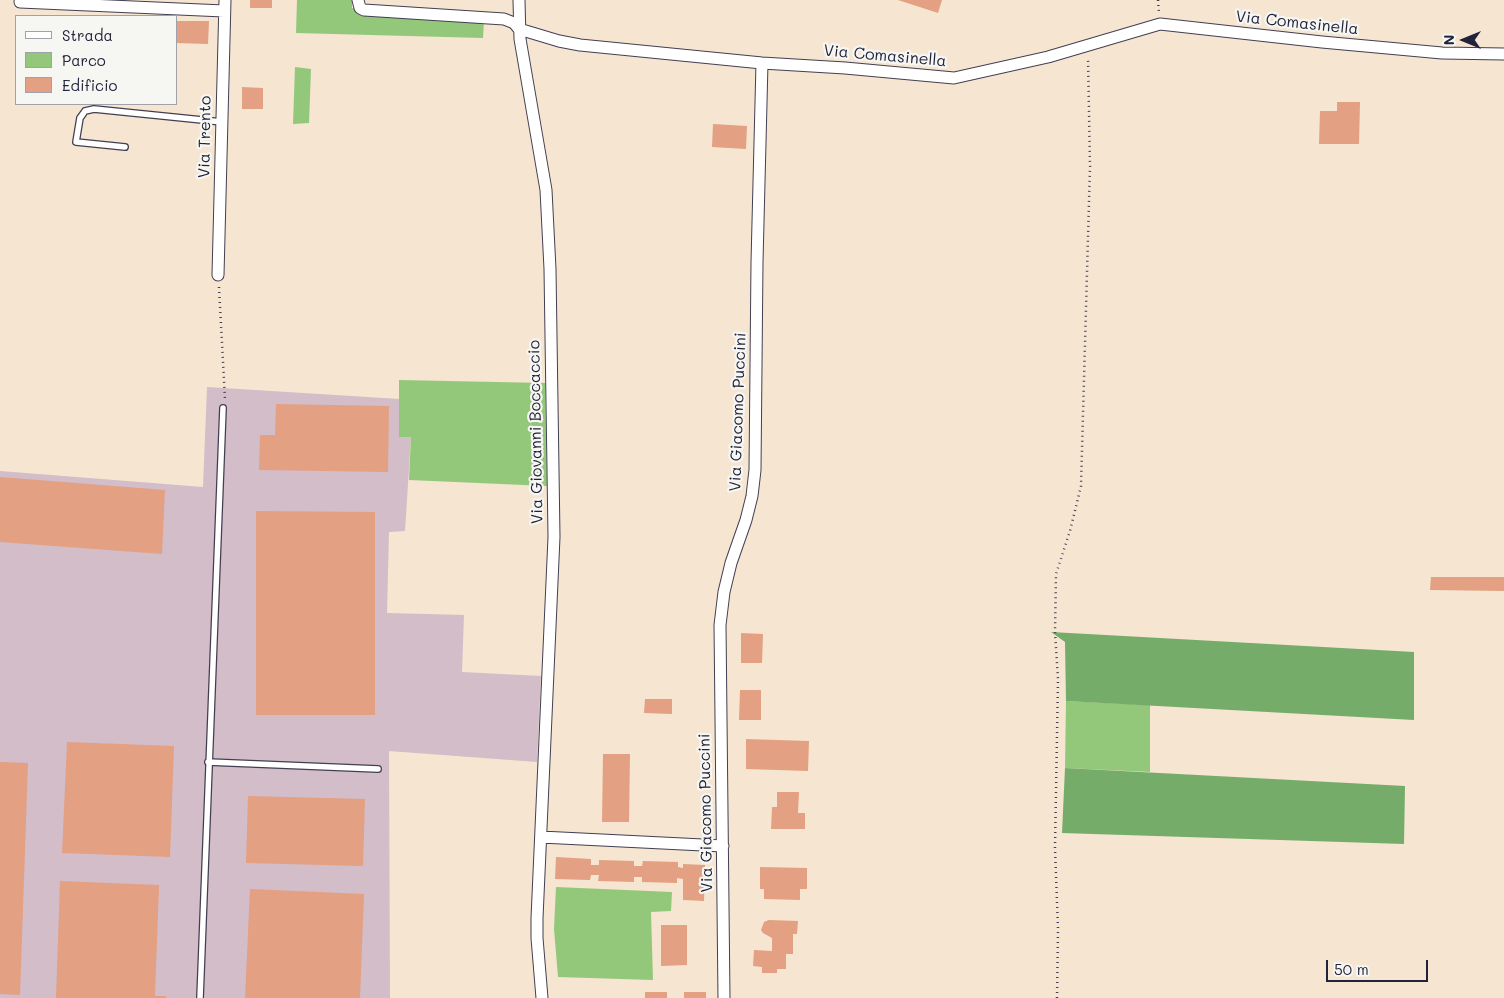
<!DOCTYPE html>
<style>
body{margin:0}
#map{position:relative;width:1504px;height:998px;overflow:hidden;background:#f5e5d1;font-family:Mali,sans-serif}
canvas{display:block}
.legend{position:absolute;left:15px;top:15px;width:162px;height:90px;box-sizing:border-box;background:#f6f6f2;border:1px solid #a1a1a9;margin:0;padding:6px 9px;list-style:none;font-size:15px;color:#22223b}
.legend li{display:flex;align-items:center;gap:10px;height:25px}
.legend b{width:25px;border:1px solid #a1a1a9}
.north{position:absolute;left:1439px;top:15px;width:50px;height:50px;-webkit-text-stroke:4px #f6f6f2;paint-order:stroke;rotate:270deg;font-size:14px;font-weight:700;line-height:20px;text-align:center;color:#22223b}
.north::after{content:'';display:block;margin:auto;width:18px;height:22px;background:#22223b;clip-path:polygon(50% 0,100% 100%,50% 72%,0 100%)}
.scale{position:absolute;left:1326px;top:960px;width:102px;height:22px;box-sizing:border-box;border:2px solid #22223b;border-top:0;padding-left:6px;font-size:15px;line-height:18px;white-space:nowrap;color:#22223b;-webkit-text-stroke:4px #f6f6f2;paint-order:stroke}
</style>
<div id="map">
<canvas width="1504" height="998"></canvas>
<ul class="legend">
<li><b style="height:6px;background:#fff"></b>Strada</li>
<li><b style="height:14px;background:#93c87a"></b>Parco</li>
<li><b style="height:14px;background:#e3a083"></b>Edificio</li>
</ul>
<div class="north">N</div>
<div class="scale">50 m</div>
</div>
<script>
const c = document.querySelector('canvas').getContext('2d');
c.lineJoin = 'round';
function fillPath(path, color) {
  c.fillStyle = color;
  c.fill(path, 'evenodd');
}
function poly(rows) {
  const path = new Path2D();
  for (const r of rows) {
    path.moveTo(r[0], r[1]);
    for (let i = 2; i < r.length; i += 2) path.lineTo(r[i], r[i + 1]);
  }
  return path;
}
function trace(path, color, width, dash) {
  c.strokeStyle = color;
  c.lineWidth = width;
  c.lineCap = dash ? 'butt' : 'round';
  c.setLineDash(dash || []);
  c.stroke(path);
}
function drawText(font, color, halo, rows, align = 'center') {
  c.font = font + ' Mali,sans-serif';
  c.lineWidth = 4.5;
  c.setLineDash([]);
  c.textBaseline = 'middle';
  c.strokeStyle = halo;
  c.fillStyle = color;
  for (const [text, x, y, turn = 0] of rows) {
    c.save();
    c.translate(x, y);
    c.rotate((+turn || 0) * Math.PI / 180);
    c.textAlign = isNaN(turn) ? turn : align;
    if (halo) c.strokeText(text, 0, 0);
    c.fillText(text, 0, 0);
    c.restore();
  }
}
fillPath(poly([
 [207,387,399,399,399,437,411,437,405,531,389,532,387,613,464,615,462,672,541,676,537,762,389,751,390,998,0,998,0,471,203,487]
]), '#d2bdc8');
fillPath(poly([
 [297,0,352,0,352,8,484,21,483,38,296,33],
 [295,67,311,69,309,123,293,124],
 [399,380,545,383,547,486,409,480,411,437,399,437],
 [1066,701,1150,705,1150,772,1065,768],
 [556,887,672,892,671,911,651,912,653,980,558,977,554,929]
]), '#93c87a');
fillPath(poly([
 [1051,632,1414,652,1414,720,1066,701,1065,642],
 [1065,768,1405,786,1404,844,1062,833]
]), '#76ac6a');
fillPath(poly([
 [250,0,272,0,272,8,250,8],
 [898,0,942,0,938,13],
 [176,21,209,21,208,44,176,43],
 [242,87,263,88,263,109,242,109],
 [1337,102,1360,102,1359,144,1319,144,1320,111,1337,111],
 [713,124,747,126,746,149,712,147],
 [276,404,389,406,388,472,259,470,260,435,275,435],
 [0,477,165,490,162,554,0,542],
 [256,511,375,512,375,715,256,715],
 [1431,577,1504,577,1504,591,1430,590],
 [741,633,763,634,762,663,741,663],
 [740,690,761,690,761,720,739,720],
 [645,699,672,699,672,714,644,713],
 [746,739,809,741,808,771,746,769],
 [67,742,174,746,170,857,62,853],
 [603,754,630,754,629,822,602,822],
 [0,762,28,763,20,995,0,994],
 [777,792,799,792,798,813,805,813,805,829,771,829,772,807,777,807],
 [248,796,365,799,363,866,246,863],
 [556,857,591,859,591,865,599,865,599,860,634,861,634,866,642,866,643,861,678,862,678,867,683,868,683,864,705,865,704,901,683,900,683,879,677,878,677,883,642,882,642,877,634,877,634,882,598,881,599,875,591,875,590,880,555,879],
 [760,867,807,868,807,889,800,889,800,900,764,899,764,889,760,889],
 [60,881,159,885,155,996,166,996,166,998,56,998],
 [250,889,364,894,360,998,245,998],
 [769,920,798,921,797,934,793,934,793,954,786,954,786,969,777,969,777,973,762,973,762,967,753,966,754,950,772,951,772,938,763,933,761,930,764,922],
 [661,925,687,925,687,965,661,966],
 [645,992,667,992,667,998,645,998],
 [684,992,706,992,706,998,684,998]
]), '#e3a083');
const lane = poly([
 [125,147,76,142,80,118,83,114,85,111,94,109,222,122],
 [208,762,378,769],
 [200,998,223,408]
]);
const street = poly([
 [358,0,360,8,364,10,504,19,514,23,519,29,559,41,580,45,762,63,845,68,954,78,1048,57,1160,24,1322,42,1442,53,1504,54],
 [519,0,520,39,546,190,550,269,554,537,537,918,537,938,542,998],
 [20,2,224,11],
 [218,275,225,0],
 [541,837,723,846],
 [724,998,720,625,724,592,731,563,746,520,752,496,755,470,757,262,762,63]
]);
trace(lane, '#423f52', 8);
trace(street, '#423f52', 13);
trace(poly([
 [1158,0,1159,13],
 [219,287,225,399],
 [1057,998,1058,929,1055,848,1058,679,1055,632,1056,574,1070,531,1081,486,1090,166,1088,57]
]), '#423f52', 2.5, [1, 4]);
trace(lane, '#fff', 5.5);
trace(street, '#fff', 11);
drawText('16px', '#22223b', '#f6f6f2', [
 ["Via Comasinella",1297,23,6],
 ["Via Comasinella",885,56,5],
 ["Via Trento",205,137,-89],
 ["Via Giacomo Puccini",738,412,-88],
 ["Via Giovanni Boccaccio",536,432,-91],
 ["Via Giacomo Puccini",706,813,-91]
]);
</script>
